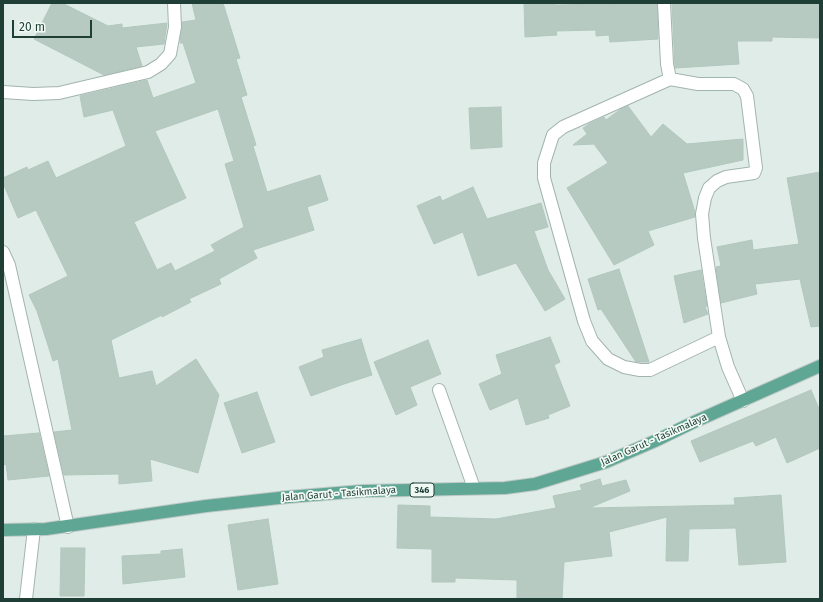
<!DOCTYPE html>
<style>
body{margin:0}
#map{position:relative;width:823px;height:602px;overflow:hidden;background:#e0ece7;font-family:"Fira Sans",sans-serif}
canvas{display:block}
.frame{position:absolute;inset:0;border:4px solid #1e3e36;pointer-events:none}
.scale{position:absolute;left:12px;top:20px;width:80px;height:18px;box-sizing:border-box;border:2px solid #1e3e36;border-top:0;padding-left:5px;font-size:12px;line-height:14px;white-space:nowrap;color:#1e3e36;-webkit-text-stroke:3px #f0f9f4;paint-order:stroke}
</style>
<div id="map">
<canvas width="823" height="602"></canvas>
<div class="frame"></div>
<div class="scale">20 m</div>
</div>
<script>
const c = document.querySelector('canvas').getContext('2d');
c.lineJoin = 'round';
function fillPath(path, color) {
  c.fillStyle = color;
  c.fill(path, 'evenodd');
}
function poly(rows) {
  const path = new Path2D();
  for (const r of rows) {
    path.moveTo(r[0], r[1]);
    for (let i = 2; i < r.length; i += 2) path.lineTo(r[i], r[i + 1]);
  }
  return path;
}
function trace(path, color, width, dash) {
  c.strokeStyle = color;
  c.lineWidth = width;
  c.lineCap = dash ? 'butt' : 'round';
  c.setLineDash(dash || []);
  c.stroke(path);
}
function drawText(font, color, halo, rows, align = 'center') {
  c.font = font + ' "Fira Sans",sans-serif';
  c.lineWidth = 3.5;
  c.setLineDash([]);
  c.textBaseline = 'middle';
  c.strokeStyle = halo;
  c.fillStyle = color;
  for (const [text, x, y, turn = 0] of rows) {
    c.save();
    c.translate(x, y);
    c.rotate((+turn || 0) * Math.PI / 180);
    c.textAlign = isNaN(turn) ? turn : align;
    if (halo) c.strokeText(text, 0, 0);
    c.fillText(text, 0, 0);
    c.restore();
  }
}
const building = poly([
 [52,3,62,3,108,26,122,24,122,28,167,23,164,44,136,47,142,66,104,75,34,39,52,3],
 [192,3,223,3,240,58,236,59,247,95,241,97,256,145,253,146,267,192,320,175,328,200,307,207,314,230,253,250,257,258,219,279,221,284,189,299,191,302,162,317,162,315,111,340,119,378,152,371,156,386,196,359,219,395,198,473,150,459,152,481,119,484,119,474,64,475,54,432,72,430,58,359,53,361,37,311,29,295,68,276,36,210,18,218,3,183,3,178,27,167,28,170,48,161,56,178,126,146,113,110,84,117,80,96,147,80,153,98,196,83,183,43,180,43,182,22,196,20,192,3],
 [218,109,234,161,225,164,244,227,211,245,215,251,175,271,171,263,157,270,134,222,186,198,155,131,218,109],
 [524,3,555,3,555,5,657,3,658,39,610,42,609,35,596,36,596,30,556,31,557,35,525,37,524,3],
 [672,3,820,3,819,38,772,37,772,41,737,41,739,64,675,68,672,3],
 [628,106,651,137,663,124,687,144,743,139,743,160,683,173,695,212,695,217,648,231,654,245,614,265,567,188,608,163,594,144,573,145,587,134,583,128,589,124,604,117,606,120,621,109,628,106],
 [501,107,502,147,471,149,469,108,501,107],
 [820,172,820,326,811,327,800,279,755,284,757,294,721,303,716,267,721,266,717,247,752,240,753,250,799,244,787,178,820,172],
 [473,187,487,219,541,203,548,227,534,231,548,270,565,299,545,311,516,263,478,276,463,232,434,244,417,206,440,196,442,201,473,187],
 [619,269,649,362,636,362,601,309,598,310,588,279,619,269],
 [701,270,707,306,705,307,708,314,684,323,674,276,701,270],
 [550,337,560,362,554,365,570,406,548,415,549,418,526,425,518,398,490,410,479,384,502,374,496,355,550,337],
 [361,339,372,375,344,384,311,396,299,367,324,357,322,350,361,339],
 [428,340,441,374,410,387,417,405,396,415,374,362,428,340],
 [811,390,820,411,820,448,787,463,776,437,756,446,753,441,700,462,691,441,811,390],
 [257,392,275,442,242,453,224,403,257,392],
 [39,433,49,476,8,480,6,464,3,465,3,436,39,433],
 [600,479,602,486,626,480,630,491,589,508,735,505,734,498,781,495,786,562,739,565,736,528,689,529,688,561,666,561,667,517,609,532,612,556,564,562,562,599,517,599,517,580,455,578,455,582,432,582,432,549,397,548,398,505,430,506,430,517,496,519,556,508,553,496,582,490,580,485,600,479],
 [268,519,278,584,238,590,228,525,268,519],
 [61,548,85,548,84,596,60,596,61,548],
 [182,549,185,577,123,584,122,556,161,554,161,551,182,549]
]);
fillPath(building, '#b7cac2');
trace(building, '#b1c7be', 1);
const minor = poly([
 [664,3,667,64,670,79,698,84,734,84,743,89,747,96,756,168,754,173,726,177,717,181,709,188,705,198,702,214,704,238,719,337,728,367,743,401],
 [670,79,563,127,553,135,544,163,544,178,584,321,592,341,608,359,624,367,640,370,650,370,719,337],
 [3,92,33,94,59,93,148,72,161,64,170,54,175,27,174,3],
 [3,252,9,265,68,527],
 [439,390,474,488],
 [26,599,34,529]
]);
const major = poly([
 [3,530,46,529,206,506,288,497,362,491,505,488,535,484,606,462,655,441,694,422,820,366]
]);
trace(minor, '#a2b4ae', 14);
trace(major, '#c0c9c7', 14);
trace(minor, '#fff', 12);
trace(major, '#5fa794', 12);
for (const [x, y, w] of [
 [422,490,24]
]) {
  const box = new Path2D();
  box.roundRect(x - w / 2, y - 7, w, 14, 3);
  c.fillStyle = '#f0f9f4';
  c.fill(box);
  trace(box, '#1e3e36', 1);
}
drawText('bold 9px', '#1e3e36', null, [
 ["346",422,490]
]);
drawText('10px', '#1e3e36', '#f0f9f4', [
 ["Jalan Garut - Tasikmalaya",654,440,-24],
 ["Jalan Garut - Tasikmalaya",339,494,-4]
]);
</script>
